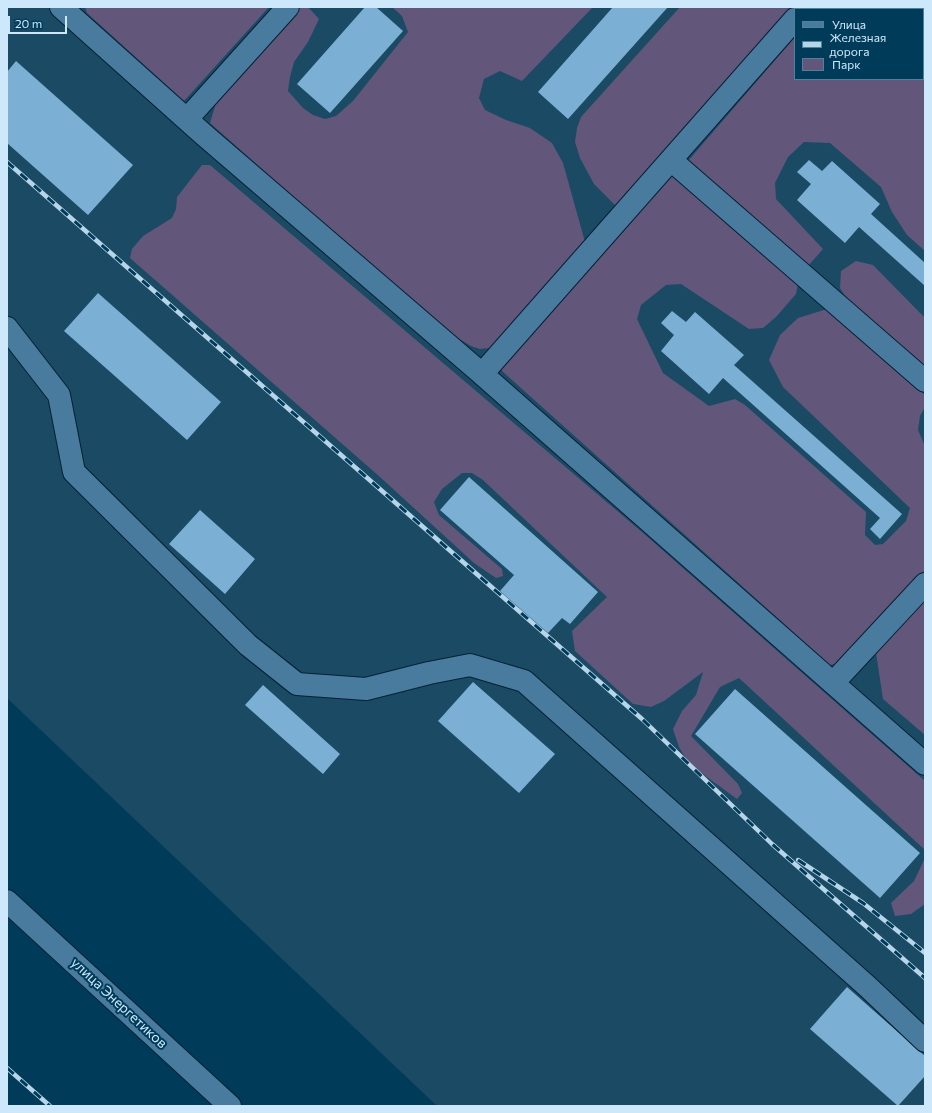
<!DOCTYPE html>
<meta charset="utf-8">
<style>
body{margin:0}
#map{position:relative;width:932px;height:1113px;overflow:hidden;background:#003c5a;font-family:Commissioner,sans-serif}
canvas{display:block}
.frame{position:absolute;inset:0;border:8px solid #cde8fb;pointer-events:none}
.legend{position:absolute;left:794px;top:8px;width:130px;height:72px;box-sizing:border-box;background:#003c5a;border:1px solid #52819a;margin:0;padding:5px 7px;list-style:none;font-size:12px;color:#cde8fb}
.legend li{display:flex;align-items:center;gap:8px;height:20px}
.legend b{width:20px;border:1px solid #52819a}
.scale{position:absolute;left:8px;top:16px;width:59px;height:18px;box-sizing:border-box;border:2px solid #cde8fb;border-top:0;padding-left:5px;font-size:12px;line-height:14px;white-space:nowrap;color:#cde8fb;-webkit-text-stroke:3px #003c5a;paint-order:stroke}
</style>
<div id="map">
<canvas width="932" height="1113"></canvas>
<div class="frame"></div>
<ul class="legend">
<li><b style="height:5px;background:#487b9d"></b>Улица</li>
<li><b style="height:5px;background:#b6d5e9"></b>Железная дорога</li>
<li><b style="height:11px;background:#62567b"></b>Парк</li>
</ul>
<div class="scale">20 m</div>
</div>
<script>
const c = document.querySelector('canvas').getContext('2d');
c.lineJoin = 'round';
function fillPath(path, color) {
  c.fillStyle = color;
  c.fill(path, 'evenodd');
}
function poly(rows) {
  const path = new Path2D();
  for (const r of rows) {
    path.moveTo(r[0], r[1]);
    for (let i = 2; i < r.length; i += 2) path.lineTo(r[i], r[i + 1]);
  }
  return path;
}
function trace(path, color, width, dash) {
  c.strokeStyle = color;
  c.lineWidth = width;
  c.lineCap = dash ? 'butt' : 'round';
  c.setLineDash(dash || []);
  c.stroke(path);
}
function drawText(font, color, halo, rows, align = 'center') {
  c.font = font + ' Commissioner,sans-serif';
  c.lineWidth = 4;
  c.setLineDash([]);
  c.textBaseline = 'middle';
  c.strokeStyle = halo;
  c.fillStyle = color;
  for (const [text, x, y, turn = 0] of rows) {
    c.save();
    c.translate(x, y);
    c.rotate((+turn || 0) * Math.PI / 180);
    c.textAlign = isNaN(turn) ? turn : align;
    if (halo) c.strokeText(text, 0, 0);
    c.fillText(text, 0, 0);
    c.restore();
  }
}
fillPath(poly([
 [7,7,925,7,925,1106,437,1106,7,698],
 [795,9,923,9,923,79,795,79]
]), '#1b4a65');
fillPath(poly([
 [85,7,269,7,184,101,87,13],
 [308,7,319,19,308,42,294,62,290,77,288,91,303,108,313,115,325,119,336,116,353,101,408,32,402,16,392,7,593,7,522,81,500,71,484,79,479,98,485,110,506,120,530,128,552,143,563,163,585,242,582,249,490,348,480,349,471,346,441,328,210,123,218,96,298,8],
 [680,7,790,7,629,195,616,206,594,184,580,158,575,142,577,128,581,117],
 [821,7,919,7,917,9,819,9],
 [795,37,795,79,923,79,923,65,925,69,925,251,907,235,892,212,881,187,830,143,804,142,788,157,775,183,776,199,823,249,809,265,688,161],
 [202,165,210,165,642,532,925,781,925,850,739,678,720,687,691,736,738,784,742,793,737,799,689,764,679,747,673,729,682,711,696,695,703,672,664,701,651,707,633,704,575,651,572,631,607,597,483,480,472,473,462,473,442,489,434,502,439,515,502,569,503,576,496,578,474,563,380,477,130,258,132,249,143,236,172,218,176,209,177,197],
 [668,173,683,177,799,279,796,294,776,317,763,328,749,329,681,284,666,285,641,305,637,319,663,373,709,406,735,399,745,405,866,512,865,535,875,545,883,544,906,521,910,508,783,387,769,360,780,335,798,318,827,309,925,395,925,407,920,416,918,430,925,446,925,570,839,663,830,665,502,371,500,364],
 [856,261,873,265,925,318,925,371,854,310,840,288,841,271],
 [925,599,925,735,883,699,876,653],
 [925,858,925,904,911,914,895,916,891,903,914,881]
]), '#62567b');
fillPath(poly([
 [365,7,376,7,403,31,330,113,297,84],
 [613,7,668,7,568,119,538,92],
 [16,61,133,165,88,215,7,143,7,72],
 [809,160,822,171,832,161,880,204,871,214,925,263,925,286,859,227,845,243,797,200,811,184,797,172],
 [98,293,221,402,187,440,64,331],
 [672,311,686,322,695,312,744,355,734,365,902,514,880,539,870,529,880,518,723,378,709,394,661,351,674,335,661,323],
 [469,477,598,592,570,624,562,618,548,633,500,591,514,575,440,510],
 [200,510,255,559,225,594,169,544],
 [473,682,555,754,519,793,438,721],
 [263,685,340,754,323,774,245,705],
 [735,689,920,853,880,898,695,734],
 [847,987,925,1056,925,1076,898,1106,810,1029]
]), '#7bb0d4');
const minor = poly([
 [61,7,203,134,482,374],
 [795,19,482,374,925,764],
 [187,119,288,7],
 [671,160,925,381],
 [7,328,59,395,74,472,248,645,297,684,366,689,429,673,470,665,524,681,868,987,925,1041],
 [833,683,925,584],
 [7,901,230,1106]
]);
trace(minor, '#062132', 24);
trace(minor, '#487b9d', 22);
const rail = poly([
 [7,162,642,719,772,844,925,978],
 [798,860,863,903,925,953],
 [7,1068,50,1106]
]);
trace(rail, '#b6d5e9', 4.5);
trace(rail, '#003c5a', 3, [9]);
drawText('14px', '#cde8fb', '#003c5a', [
 ["улица Энергетиков",119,1003,43]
]);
</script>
